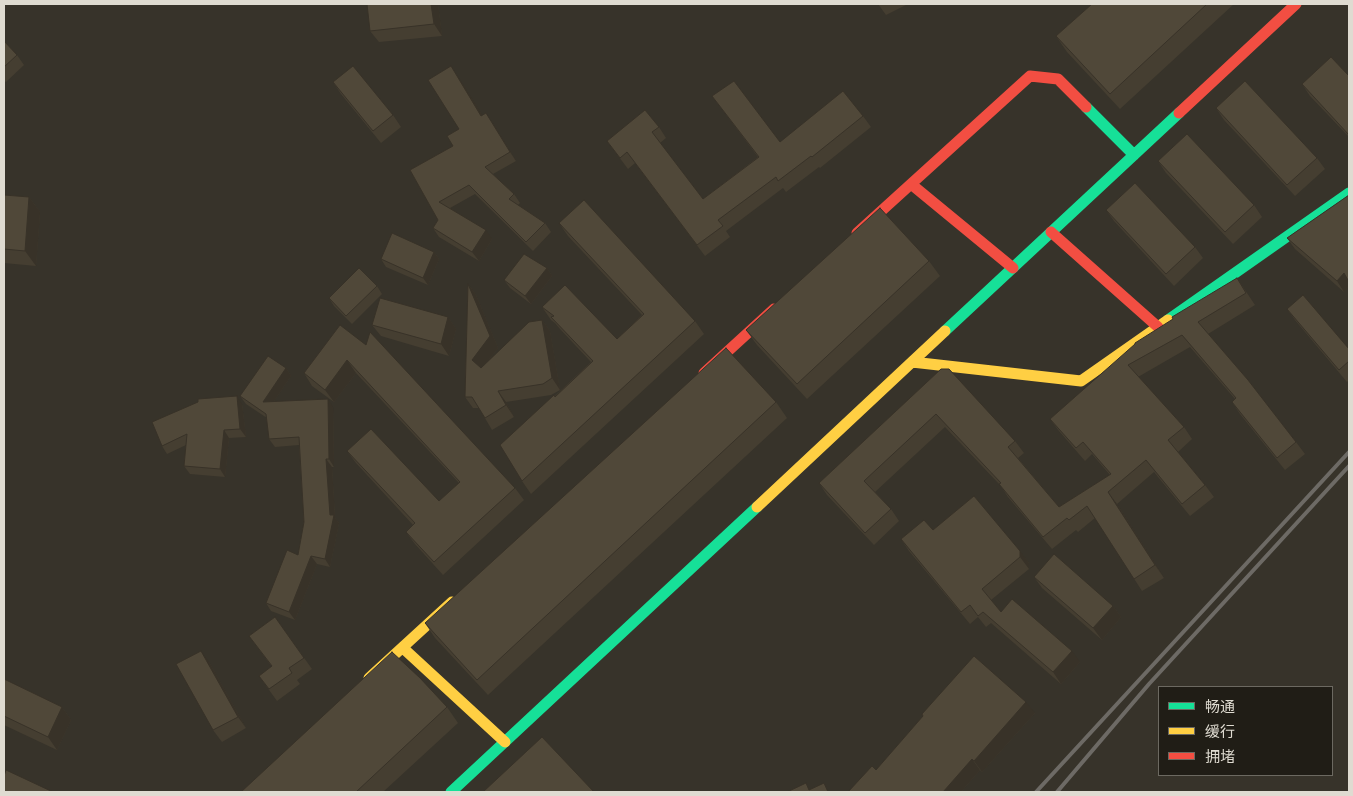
<!DOCTYPE html>
<meta charset="utf-8">
<style>
body{margin:0}
#map{position:relative;width:1353px;height:796px;overflow:hidden;background:#37332a;font-family:Lato,"Noto Sans SC",sans-serif}
canvas{display:block}
.frame{position:absolute;inset:0;border:5px solid #dfdbd1;pointer-events:none}
.legend{position:absolute;left:1158px;top:686px;width:175px;height:90px;box-sizing:border-box;background:#201d16;border:1px solid #6c6961;margin:0;padding:6px 9px;list-style:none;font-size:15px;color:#dfdbd1}
.legend li{display:flex;align-items:center;gap:10px;height:25px}
.legend b{width:25px;border:1px solid #6c6961}
</style>
<div id="map">
<canvas width="1353" height="796"></canvas>
<div class="frame"></div>
<ul class="legend">
<li><b style="height:6px;background:#16e098"></b>畅通</li>
<li><b style="height:6px;background:#ffcf43"></b>缓行</li>
<li><b style="height:6px;background:#f24e42"></b>拥堵</li>
</ul>
</div>
<script>
const c = document.querySelector('canvas').getContext('2d');
c.lineJoin = 'round';
function poly(rows) {
  const path = new Path2D();
  for (const r of rows) {
    path.moveTo(r[0], r[1]);
    for (let i = 2; i < r.length; i += 2) path.lineTo(r[i], r[i + 1]);
  }
  return path;
}
function trace(path, color, width, dash) {
  c.strokeStyle = color;
  c.lineWidth = width;
  c.lineCap = dash ? 'butt' : 'round';
  c.setLineDash(dash || []);
  c.stroke(path);
}
function fillPath(path, color) {
  c.fillStyle = color;
  c.fill(path, 'evenodd');
}
trace(poly([
 [1086,107,1134,155],
 [1168,320,1349,193],
 [945,331,1179,113],
 [451,792,757,507]
]), '#16e098', 11);
trace(poly([
 [912,362,1081,381,1168,320],
 [757,507,945,331],
 [403,648,505,742],
 [369,678,452,602]
]), '#ffcf43', 11);
trace(poly([
 [1179,113,1296,4],
 [911,184,1013,268],
 [1051,232,1158,327],
 [857,233,1030,76,1058,79,1086,107],
 [704,373,774,309]
]), '#f24e42', 11);
trace(poly([
 [1036,792,1349,452],
 [1057,792,1149,684,1349,466]
]), '#6d6a65', 4);
fillPath(poly([
 [438,4,442,36,379,42,370,31],
 [878,4,908,4,886,15],
 [1092,4,1234,4,1120,109,1067,52,1056,36],
 [4,41,17,55,24,65,6,82,4,81],
 [451,66,482,115,492,122,516,161,493,174,514,194,520,203,518,205,545,223,551,232,533,251,475,194,450,208,492,239,479,261,439,237,433,228,438,220,410,170,453,146,459,129],
 [1349,76,1349,137,1310,96,1302,84],
 [333,82,393,115,401,127,381,143,341,94],
 [712,96,780,142,863,116,871,127,820,168,819,167,786,192,783,188,726,231,730,237,705,256,635,163,628,169,607,141,659,127,666,138,660,143,703,199,758,157],
 [1216,108,1317,158,1325,169,1295,196,1224,120],
 [1158,161,1254,205,1262,217,1233,244,1166,173],
 [4,195,29,197,40,212,36,266,4,263],
 [1349,195,1349,286,1344,292,1295,249,1287,238],
 [1106,210,1195,247,1203,258,1174,286,1114,221],
 [559,223,695,321,704,334,531,494,522,481,554,395,555,396,591,362,560,329,555,323,551,320,542,307,617,339,642,315,568,236],
 [434,252,439,259,428,285,386,267,381,259],
 [929,261,940,276,807,399,757,345,746,330],
 [547,268,552,276,531,304,510,288,504,280],
 [1237,278,1255,305,1208,334,1296,442,1305,454,1285,470,1240,414,1232,402,1235,399,1190,347,1138,377,1184,427,1192,439,1178,452,1205,485,1214,497,1190,516,1154,472,1117,504,1164,578,1142,591,1095,518,1078,532,1076,530,1052,549,1008,497,1000,485,945,427,875,492,891,509,899,521,874,545,827,495,819,483,941,369,1015,441,1024,453,1018,458,1059,507,1110,475,1092,454,1085,461,1059,431,1050,419,1173,319],
 [468,284,476,295,498,348,487,362,542,320,550,331,560,390,551,395,506,402,514,417,492,430,479,408,473,408,465,397],
 [377,286,382,294,352,324,334,306,329,298],
 [1287,309,1349,349,1349,380,1347,382,1295,320],
 [448,317,456,329,449,356,381,336,372,325],
 [340,325,515,488,524,500,443,575,415,544,406,532,413,525,356,463,347,451,439,501,459,483,356,373,334,402,312,386,304,373],
 [286,368,291,376,274,401,333,407,334,467,332,467,335,518,339,523,330,567,317,564,295,620,271,611,266,603,298,555,304,522,299,445,275,447,269,439,267,418,246,404,240,396],
 [776,402,787,418,488,695,435,638,425,623],
 [242,404,246,437,229,438,225,477,190,474,184,466,186,445,167,454,162,446],
 [974,496,1029,563,1029,569,991,600,1001,612,1080,662,1061,684,991,623,986,627,978,617,970,624,909,551,901,539,933,530],
 [1034,577,1113,606,1121,617,1102,640,1042,588],
 [275,617,312,669,297,680,300,684,277,701,259,676,272,667,249,636],
 [209,662,246,728,222,742,213,730],
 [4,679,62,707,71,720,57,750,4,725],
 [447,707,458,723,383,792,241,792],
 [1035,713,982,772,980,770,961,792,848,792,876,770,923,716,922,714]
]), '#453e31');
fillPath(poly([
 [431,4,438,4,442,36,434,24],
 [451,66,457,75,488,124,481,116],
 [486,113,492,122,516,161,510,152],
 [29,197,40,212,36,266,25,251],
 [486,230,492,239,479,261,472,252],
 [434,252,439,259,428,285,423,278],
 [547,268,552,276,531,304,525,296],
 [1344,273,1349,281,1349,286,1344,292,1337,281],
 [468,284,476,295,498,348,480,371,472,360],
 [448,317,456,329,449,356,441,344],
 [542,320,550,331,560,390,552,378],
 [347,360,356,373,334,402,325,390],
 [286,368,291,376,268,410,263,402],
 [498,391,506,402,514,417,506,405],
 [237,396,242,404,246,437,240,429],
 [328,399,333,407,334,467,329,459],
 [224,430,229,438,225,477,220,469],
 [326,459,332,467,335,518,339,523,330,567,325,559,330,515],
 [1108,492,1117,504,1164,578,1155,565],
 [1020,551,1029,563,1029,569,1020,557],
 [311,556,317,564,295,620,289,612],
 [1113,606,1121,617,1102,640,1093,628],
 [201,651,209,662,246,728,238,717],
 [1072,651,1080,662,1061,684,1053,672],
 [1026,702,1035,713,982,772,974,761],
 [62,707,71,720,57,750,48,737],
 [972,759,980,770,961,792,943,792]
]), '#383228');
const building = poly([
 [367,4,431,4,434,24,370,31,367,4],
 [1092,4,1207,4,1110,94,1056,36,1092,4],
 [4,41,17,55,4,67,4,41],
 [1331,57,1349,76,1349,135,1302,84,1331,57],
 [353,66,393,115,373,131,333,82,353,66],
 [451,66,481,116,486,113,510,152,485,167,514,194,509,199,545,223,526,242,469,185,439,202,486,230,472,252,433,228,438,220,410,170,453,146,447,136,459,129,428,80,451,66],
 [734,81,780,142,843,91,863,116,812,157,811,156,778,181,776,177,718,220,723,226,697,245,627,152,620,158,607,141,645,110,659,127,652,132,703,199,759,157,712,96,734,81],
 [1245,81,1317,158,1287,185,1216,108,1245,81],
 [1187,134,1254,205,1225,232,1158,161,1187,134],
 [1135,183,1195,247,1166,274,1106,210,1135,183],
 [4,195,29,197,25,251,4,249,4,195],
 [1349,195,1349,282,1344,273,1337,281,1287,238,1349,195],
 [584,200,695,321,522,481,500,445,554,395,555,397,593,361,551,317,554,316,542,307,565,285,617,339,644,314,559,223,584,200],
 [880,208,929,261,797,384,746,330,880,208],
 [392,233,434,252,423,278,381,259,392,233],
 [524,254,547,268,525,296,504,280,524,254],
 [359,268,377,286,346,316,329,298,359,268],
 [1237,278,1246,293,1198,322,1248,380,1296,442,1277,458,1232,402,1236,398,1182,335,1128,365,1184,427,1168,440,1205,485,1182,504,1146,460,1108,492,1155,565,1134,579,1087,506,1069,520,1067,518,1043,537,999,484,1001,483,936,414,864,481,891,509,865,533,819,483,941,369,949,369,1015,441,1008,447,1059,507,1111,474,1083,442,1076,448,1050,419,1135,344,1135,343,1173,319,1172,317,1237,278],
 [468,284,490,336,472,360,481,368,529,322,542,320,552,378,543,384,498,391,506,405,485,418,472,397,465,397,468,284],
 [1303,295,1349,349,1349,361,1339,370,1287,309,1303,295],
 [380,298,448,317,441,344,372,325,380,298],
 [340,325,366,345,370,332,515,488,434,562,406,532,415,523,347,451,371,429,439,501,460,482,347,360,325,390,304,373,340,325],
 [726,348,776,402,477,680,425,623,726,348],
 [268,356,286,368,263,402,328,399,329,459,326,459,330,515,334,515,325,559,311,556,289,612,266,603,287,550,298,555,304,522,299,437,269,439,266,414,240,396,268,356],
 [237,396,240,429,224,430,220,469,184,466,187,434,162,446,152,422,198,402,198,399,237,396],
 [974,496,1020,551,1020,557,982,589,1001,612,1012,599,1072,651,1053,672,983,612,978,616,970,605,961,612,901,539,924,520,933,530,974,496],
 [1054,554,1113,606,1093,628,1034,577,1054,554],
 [275,617,304,658,289,668,292,673,269,689,259,676,272,666,249,636,275,617],
 [201,651,238,717,213,730,176,664,201,651],
 [392,652,420,678,447,707,356,792,241,792,392,652],
 [974,656,1026,702,974,761,972,759,943,792,848,792,872,766,876,770,923,716,922,714,974,656],
 [4,679,62,707,48,737,4,716,4,679],
 [542,737,594,792,483,792,542,737],
 [6,770,53,792,4,792,4,776,6,770],
 [806,783,809,790,824,783,828,792,787,792,806,783]
]);
fillPath(building, '#504839');
trace(building, '#383228', 1);
</script>
